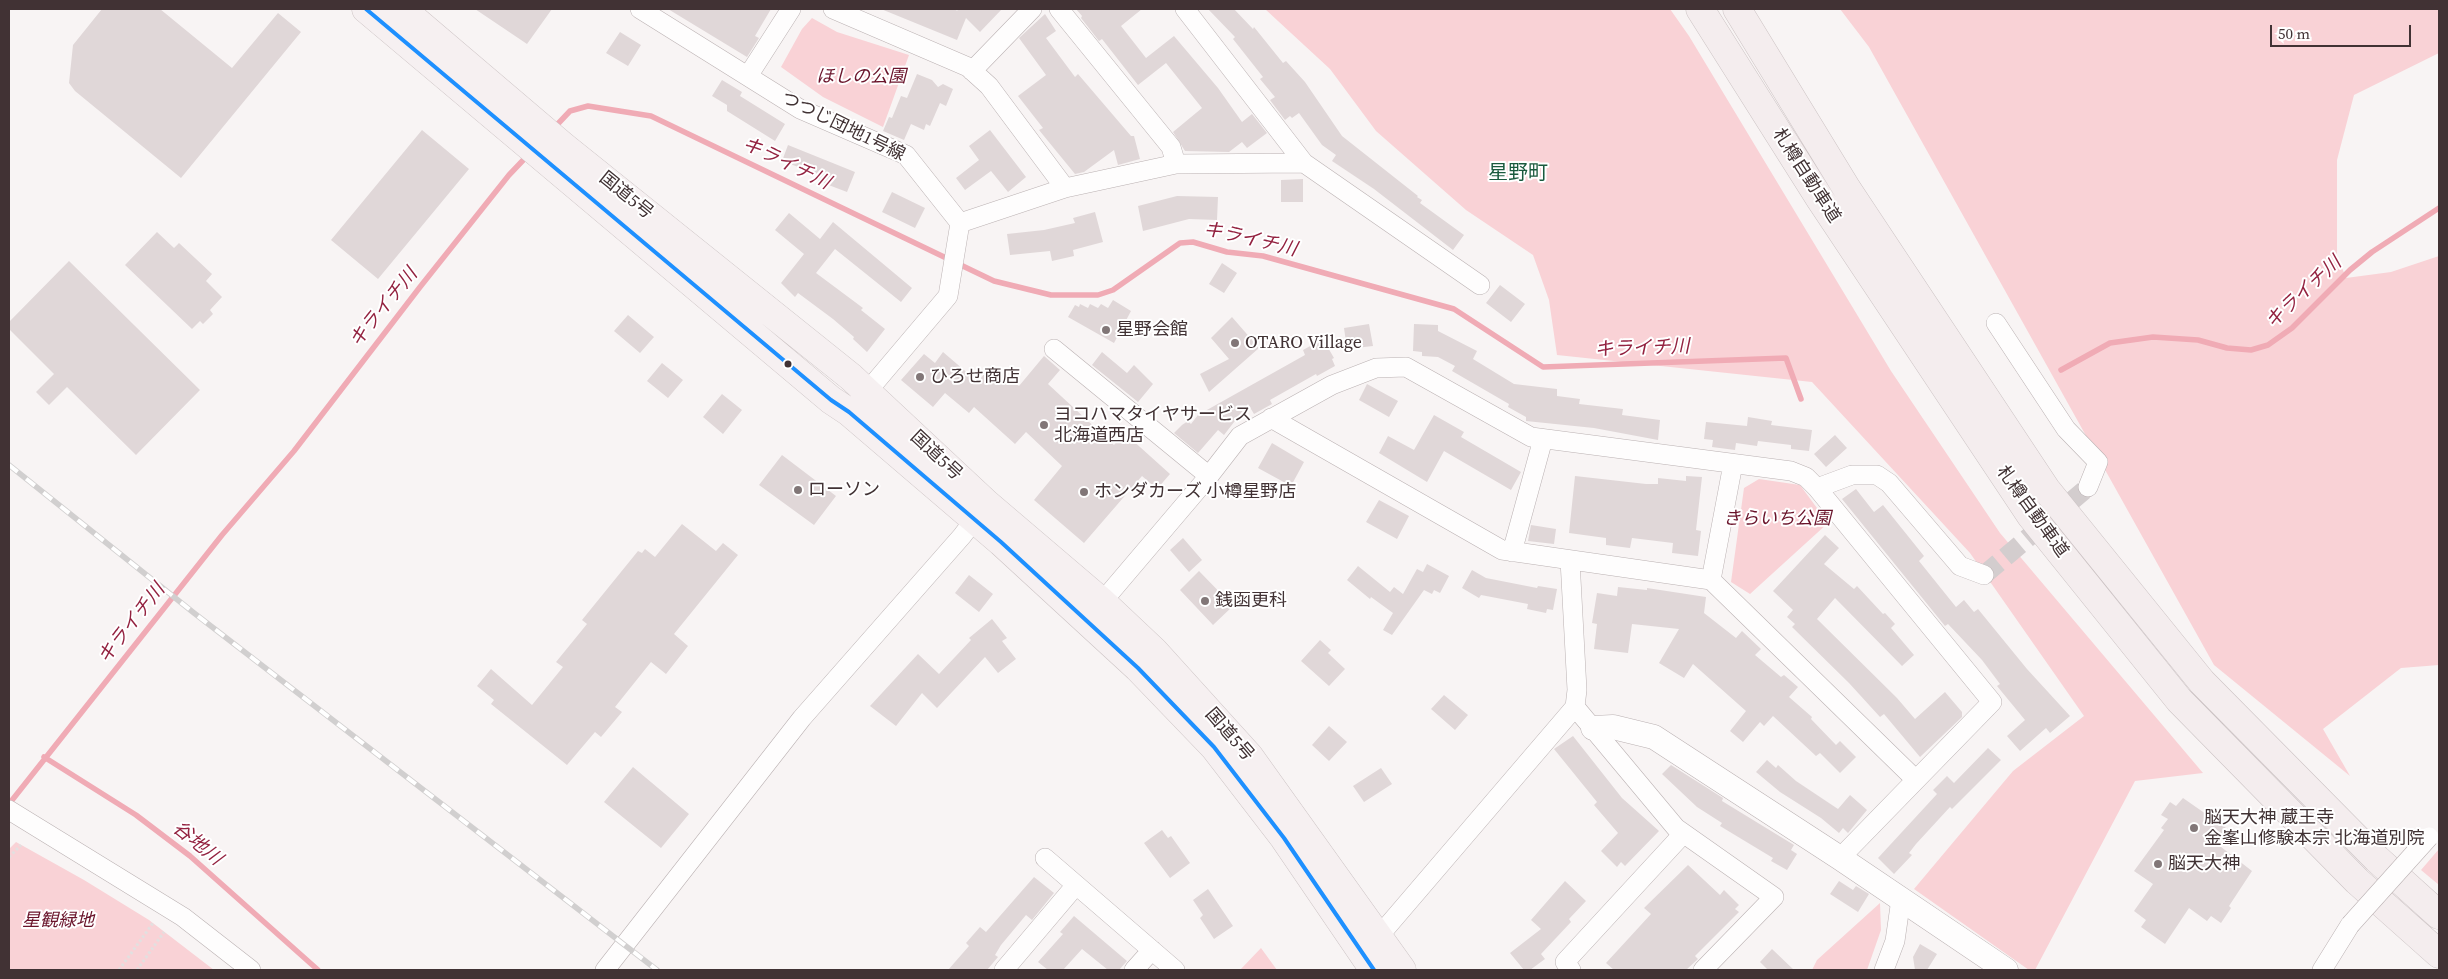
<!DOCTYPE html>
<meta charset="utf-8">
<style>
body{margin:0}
#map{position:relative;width:2448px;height:979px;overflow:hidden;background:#f8f4f4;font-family:"Source Serif 4",serif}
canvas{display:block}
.frame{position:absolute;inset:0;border:10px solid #413234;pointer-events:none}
.scale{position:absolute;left:2270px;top:25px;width:141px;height:22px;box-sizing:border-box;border:2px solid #413234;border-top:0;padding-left:6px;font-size:15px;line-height:18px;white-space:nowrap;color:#413234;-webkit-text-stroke:4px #fff;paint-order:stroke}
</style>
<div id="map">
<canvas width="2448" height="979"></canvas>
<div class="frame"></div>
<div class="scale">50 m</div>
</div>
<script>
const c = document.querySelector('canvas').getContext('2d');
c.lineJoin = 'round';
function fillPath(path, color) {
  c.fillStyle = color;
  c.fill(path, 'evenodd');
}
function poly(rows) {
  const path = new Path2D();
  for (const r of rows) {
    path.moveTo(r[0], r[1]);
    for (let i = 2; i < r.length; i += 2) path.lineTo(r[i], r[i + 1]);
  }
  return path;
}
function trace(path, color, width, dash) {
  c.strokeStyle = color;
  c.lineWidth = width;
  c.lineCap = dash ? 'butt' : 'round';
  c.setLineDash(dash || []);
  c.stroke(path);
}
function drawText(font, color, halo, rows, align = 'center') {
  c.font = font + ' "Source Serif 4","Noto Sans JP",serif';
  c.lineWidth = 4;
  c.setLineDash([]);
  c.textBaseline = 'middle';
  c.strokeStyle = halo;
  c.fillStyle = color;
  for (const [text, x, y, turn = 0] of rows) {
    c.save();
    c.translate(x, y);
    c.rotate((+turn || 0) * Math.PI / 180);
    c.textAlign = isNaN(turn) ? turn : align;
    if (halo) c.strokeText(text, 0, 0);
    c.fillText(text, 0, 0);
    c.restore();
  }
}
fillPath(poly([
 [1265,9,1670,9,1689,36,1891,371,2000,533,2203,773,2135,781,2035,970,2029,970,1914,889,2013,771,2084,716,1970,553,1812,382,1557,355,1549,300,1533,255,1466,210,1376,131,1330,69],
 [1840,9,2439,9,2439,53,2354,95,2337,160,2337,255,2346,278,2391,272,2439,256,2439,665,2401,668,2323,729,2350,776,2214,665,1869,47],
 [812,18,837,32,909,55,883,127,823,97,781,67,802,29],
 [1759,479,1800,485,1828,523,1750,594,1731,582,1744,488],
 [16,842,84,880,149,920,214,970,9,970,9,849],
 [2439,849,2439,885,2421,870],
 [1880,903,1881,930,1867,970,1812,970,1817,960],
 [1261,948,1277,970,1240,970]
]), '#f9d2d6');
trace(poly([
 [553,129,570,111,588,106,651,116,994,281,1051,295,1098,295,1113,290,1180,243,1193,242,1227,252,1263,256,1454,309,1543,367,1786,358,1801,399],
 [2061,370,2110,343,2153,337,2198,340,2227,348,2251,350,2268,345,2292,328,2350,270,2372,252,2439,208],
 [44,757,136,815,190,856,318,970],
 [9,804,222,535,294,451,420,287,509,175,529,154]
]), '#f0abb5', 5.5);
fillPath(poly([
 [102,9,160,9,232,68,278,13,301,32,181,178,75,91,69,83,73,45],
 [475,9,552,9,527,44],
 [668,9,771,9,755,36,759,38,747,57],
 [881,9,953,9,958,11,956,9,1002,9,980,32,966,18,957,40],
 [1076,9,1142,9,1121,26,1146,58,1174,36,1218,88,1242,122,1252,114,1267,133,1247,148,1242,142,1229,152,1185,151,1173,132,1202,108,1166,63,1138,85,1102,39,1099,41,1081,18,1082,16],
 [1208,9,1234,9,1253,29,1254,27,1283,63,1286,61,1305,82,1342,136,1418,196,1417,197,1422,200,1420,203,1464,235,1453,250,1374,189,1332,161,1336,155,1322,145,1299,113,1292,118,1290,116,1285,120,1270,100,1275,97,1260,79,1263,77,1233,39,1235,37],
 [1045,14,1056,31,1046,38,1075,77,1078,74,1131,136,1134,136,1140,159,1118,165,1114,150,1084,172,1075,174,1039,130,1043,128,1018,96,1046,75,1019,38],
 [620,32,641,45,628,66,606,53],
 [917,74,932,80,938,87,943,84,953,89,946,106,940,103,930,126,926,124,924,130,911,124,904,140,883,131,889,117,892,118,901,96,907,98],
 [722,80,742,92,740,96,785,124,775,141,727,111,727,105,712,96],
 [422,130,469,169,378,279,331,240],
 [990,130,1026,177,1008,192,991,171,965,190,956,178,979,160,969,146],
 [788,145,855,172,847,192,818,181,820,175,782,161],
 [1303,179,1303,202,1281,202,1281,180],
 [892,192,925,208,915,228,882,212],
 [1177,196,1218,197,1217,220,1189,219,1143,231,1138,206],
 [1095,212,1103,242,1073,250,1074,256,1052,261,1050,251,1010,255,1007,234,1044,230,1075,223,1073,218],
 [789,213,820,239,833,222,912,288,901,302,835,249,816,273,863,308,861,310,885,329,867,352,853,339,854,337,833,319,798,293,795,297,781,283,804,254,775,230],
 [157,232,174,248,179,243,212,274,206,281,222,297,210,310,213,314,203,324,200,321,192,329,125,265],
 [69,261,200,390,136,455,67,387,49,405,36,392,54,374,9,329,9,322],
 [1222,263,1237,273,1224,293,1209,284],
 [1500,285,1525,304,1511,322,1486,303],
 [1113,300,1131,311,1114,343,1068,317,1075,305,1079,307,1080,304,1088,308,1090,304,1098,308,1101,304,1108,308],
 [628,315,654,337,640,353,614,331],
 [1232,317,1259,348,1209,392,1200,374,1229,359,1211,338],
 [1369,324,1373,346,1347,349,1344,328],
 [1414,324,1438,325,1438,331,1477,351,1473,359,1514,384,1557,389,1557,396,1580,399,1579,404,1623,409,1622,415,1660,420,1658,440,1594,428,1526,421,1526,417,1508,407,1509,404,1452,371,1455,366,1438,357,1422,356,1422,352,1413,351],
 [1323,339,1334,358,1332,359,1335,366,1317,376,1316,374,1270,400,1272,404,1254,414,1248,404,1224,435,1218,430,1198,453,1174,433,1182,425,1188,421,1191,424,1198,415,1305,355,1303,350],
 [943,352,978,382,991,365,1019,386,1044,356,1060,370,1048,384,1114,445,1119,439,1124,444,1130,438,1170,474,1157,489,1142,476,1084,543,1034,500,1062,466,1026,432,1015,444,974,407,969,413,945,393,933,407,901,380,924,354,935,363],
 [1102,352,1127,373,1134,365,1153,384,1138,402,1092,365],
 [662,363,683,380,668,398,647,381],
 [1367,384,1398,401,1389,417,1359,400],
 [722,394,742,410,723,434,703,417],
 [1434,415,1464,432,1461,437,1521,472,1511,490,1444,451,1427,482,1379,453,1388,436,1414,450],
 [1748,417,1772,421,1771,425,1812,430,1809,451,1791,449,1791,445,1758,441,1757,446,1736,443,1735,450,1712,447,1713,440,1704,439,1706,422,1747,426],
 [1835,435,1847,448,1826,467,1814,454],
 [1272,443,1304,462,1291,486,1258,468],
 [782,455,836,496,814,525,759,485],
 [1575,476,1646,484,1658,484,1658,478,1686,481,1686,476,1702,477,1696,530,1701,531,1698,556,1672,553,1673,543,1632,538,1630,548,1606,545,1606,538,1569,533],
 [1856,489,1874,512,1883,505,1924,556,1919,561,1956,607,1964,600,1974,612,1978,609,2027,669,2070,716,2050,733,2046,728,2020,751,2007,736,2025,720,1997,686,2000,684,1982,660,1948,624,1945,626,1842,499],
 [1379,500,1409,516,1397,539,1366,522],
 [682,524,716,551,723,543,738,555,674,634,688,646,666,674,651,662,615,707,622,712,601,737,595,732,567,765,491,704,494,700,477,686,491,669,532,705,563,667,556,662,587,624,582,620,638,551,642,553,645,549,655,557],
 [1531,525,1556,529,1554,544,1528,541],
 [1825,535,1839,548,1824,564,1854,589,1857,586,1883,614,1885,613,1895,624,1891,628,1914,655,1902,666,1835,598,1817,619,1897,698,1915,719,1945,692,1962,712,1962,717,1920,757,1884,714,1880,717,1849,683,1792,627,1795,624,1787,617,1793,610,1773,591],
 [1183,538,1202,560,1189,572,1170,550],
 [1427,564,1449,576,1440,593,1434,590,1432,594,1424,590,1392,635,1383,630,1393,613,1371,597,1370,599,1347,580,1358,566,1390,592,1394,587,1403,594,1417,569,1423,572],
 [1472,570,1486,578,1537,588,1538,586,1557,589,1553,610,1547,609,1546,613,1527,609,1528,604,1481,595,1479,598,1462,588],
 [1199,571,1233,606,1213,625,1180,590],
 [969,575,993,594,979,612,955,593],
 [1618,587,1647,590,1647,588,1706,597,1704,613,1736,638,1742,631,1761,649,1755,655,1781,677,1784,675,1798,687,1789,697,1812,717,1811,719,1836,745,1840,741,1856,757,1840,773,1820,753,1816,756,1773,716,1764,726,1760,722,1743,742,1730,731,1746,711,1693,664,1684,678,1659,663,1679,629,1632,624,1628,653,1594,649,1597,624,1592,623,1597,593,1617,596],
 [992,619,1007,638,1002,641,1016,659,998,673,985,657,937,708,922,693,896,726,870,706,918,654,939,674,971,640,969,638],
 [1320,640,1331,650,1328,653,1345,669,1329,686,1301,661],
 [1444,695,1468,715,1455,730,1431,709],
 [1329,726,1347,742,1329,761,1312,745],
 [1573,736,1622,798,1659,831,1625,866,1621,862,1617,867,1601,851,1618,833,1594,805,1597,802,1554,749],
 [1988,748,2001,760,1952,809,1950,807,1916,844,1909,853,1912,855,1894,874,1878,858,1937,794,1933,790,1947,776,1954,783],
 [1767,760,1776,768,1778,765,1796,781,1838,809,1850,795,1867,810,1848,833,1843,828,1839,833,1821,818,1780,792,1756,772],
 [1671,765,1723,798,1722,801,1794,845,1791,850,1797,854,1787,870,1771,861,1773,858,1720,826,1722,823,1697,807,1662,774],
 [633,767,689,814,661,848,604,802],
 [1381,768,1392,784,1364,802,1353,786],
 [2183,798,2226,828,2216,843,2252,871,2229,906,2231,908,2221,923,2211,916,2207,921,2189,908,2165,944,2141,927,2146,920,2134,911,2153,884,2134,871,2164,830,2161,828,2168,819,2161,815,2170,802,2176,806],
 [1162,830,1168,838,1171,836,1190,863,1170,878,1144,843],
 [1688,865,1720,895,1724,890,1739,905,1735,909,1739,912,1695,956,1698,959,1686,970,1614,970,1606,963,1651,914,1644,908],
 [1034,877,1054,893,1032,920,1026,915,1001,945,995,955,998,957,987,970,948,970,969,946,966,943,980,927,986,932],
 [1565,881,1586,901,1569,919,1571,922,1541,954,1545,959,1530,970,1524,970,1510,953,1541,929,1531,920],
 [1839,881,1853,890,1856,886,1869,894,1858,912,1830,894],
 [1208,889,1233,926,1214,939,1200,918,1203,915,1193,900],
 [1074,916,1127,961,1119,970,1108,970,1082,949,1063,970,1048,970,1038,962,1063,934,1060,932],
 [1920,944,1937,954,1927,970,1915,970,1913,957],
 [1772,949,1794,970,1768,970,1760,962]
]), '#e0d7d8');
trace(poly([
 [1984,575,2088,487]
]), '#d3cdce', 19, [19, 9]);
const minor = poly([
 [640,9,800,109,906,155,960,223,948,296,860,400],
 [833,9,968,67,989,86,1065,188],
 [1059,9,1171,147,1176,164],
 [1185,9,1304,163,1480,285],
 [972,71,1032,9],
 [748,76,791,9],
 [960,223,1065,188,1176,164,1304,163],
 [1996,323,2066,429,2098,462,2088,487],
 [1054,349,1209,476],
 [1271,418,1502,550,1711,580,1916,780],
 [1817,488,1852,475,1877,475,1889,483,1960,566,1984,575],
 [1512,552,1543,439],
 [1711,580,1733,464],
 [1102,602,1209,476,1240,436,1332,385,1376,368,1406,367,1531,437,1791,471,1806,477,1817,488,1992,702,1840,858],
 [1575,707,1676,828,1774,897,1703,970],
 [9,810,183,917,251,970],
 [1045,858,1175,970],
 [1379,936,1575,707,1577,690,1570,560],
 [605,970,802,718,962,536,981,511],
 [1004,970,1076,885],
 [1134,970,1152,950],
 [1571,970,1565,962,1683,834],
 [1884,970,1895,941,1901,899],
 [2322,970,2350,925]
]);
const tertiary = poly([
 [1593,728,1613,727,1654,737,1840,858,2006,970]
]);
const trunk = poly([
 [366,9,831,400,849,412,1001,542,1138,668,1214,747,1284,838,1374,970],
 [402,9,563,146,851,377,987,504,1102,602,1154,651,1249,756,1402,970]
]);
const motorway = poly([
 [1700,9,1820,199,2031,516,2179,700,2357,881,2439,954],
 [1737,9,1847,189,2046,489,2202,682,2377,859,2439,915]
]);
trace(minor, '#bab1b2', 20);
trace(tertiary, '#bab1b2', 25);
trace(trunk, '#cbc2c3', 29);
trace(motorway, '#cbc2c3', 29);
trace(poly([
 [9,857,21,845],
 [119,970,153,923],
 [137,970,164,932]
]), '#e2e0e0', 3, [2.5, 2.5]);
trace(minor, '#fefdfd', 19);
trace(tertiary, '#fefdfd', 24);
trace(trunk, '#f6f0f1', 28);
trace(motorway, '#f4edee', 28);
const rail = poly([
 [9,465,194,613,657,970]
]);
trace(rail, '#d1cfcf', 5.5);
trace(rail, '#fff', 4, [11]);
const minorBridge = poly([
 [2350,925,2429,837]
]);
trace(minorBridge, '#bab1b2', 20, []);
trace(minorBridge, '#fefdfd', 19);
trace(poly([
 [366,9,831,400,849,412,1001,542,1138,668,1214,747,1284,838,1374,970]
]), '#1e90ff', 4);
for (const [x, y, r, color] of [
 [1106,330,5,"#817677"],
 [1235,343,5,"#817677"],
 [788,364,4.5,"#413234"],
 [920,377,5,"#817677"],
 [1044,425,5,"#817677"],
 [798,490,5,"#817677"],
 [1084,492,5,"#817677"],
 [1205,601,5,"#817677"],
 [2194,828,5,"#817677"],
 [2158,864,5,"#817677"]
]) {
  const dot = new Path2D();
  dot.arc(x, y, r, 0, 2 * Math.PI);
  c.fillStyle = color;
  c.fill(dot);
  trace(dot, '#fff', 2);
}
drawText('italic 18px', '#69132a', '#fff', [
 ["ほしの公園",861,77],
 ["きらいち公園",1777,519],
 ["星観緑地",58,921]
]);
drawText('18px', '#413234', '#fff', [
 ["つつじ団地1号線",843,127,26],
 ["札樽自動車道",1806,176,57],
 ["国道5号",626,196,39],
 ["国道5号",936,456,43],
 ["札樽自動車道",2032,512,54],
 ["国道5号",1229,735,49]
]);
drawText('18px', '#413234', '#fff', [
 ["星野会館",1116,330],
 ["OTARO Village",1245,343],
 ["ひろせ商店",930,377],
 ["ヨコハマタイヤサービス",1054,415],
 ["北海道西店",1054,436],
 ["ローソン",808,490],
 ["ホンダカーズ 小樽星野店",1094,492],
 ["銭函更科",1215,601],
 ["脳天大神 蔵王寺",2204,818],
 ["金峯山修験本宗 北海道別院",2204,839],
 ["脳天大神",2168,864]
], 'left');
drawText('italic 19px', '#932240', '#fff', [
 ["キライチ川",786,164,26],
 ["キライチ川",1250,240,13],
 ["キライチ川",2304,293,-43],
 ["キライチ川",384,308,-51],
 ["キライチ川",1642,349,-2],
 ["キライチ川",132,624,-52],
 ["谷地川",197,844,39]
]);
drawText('20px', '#1a5a3e', '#fff', [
 ["星野町",1518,174]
]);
</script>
